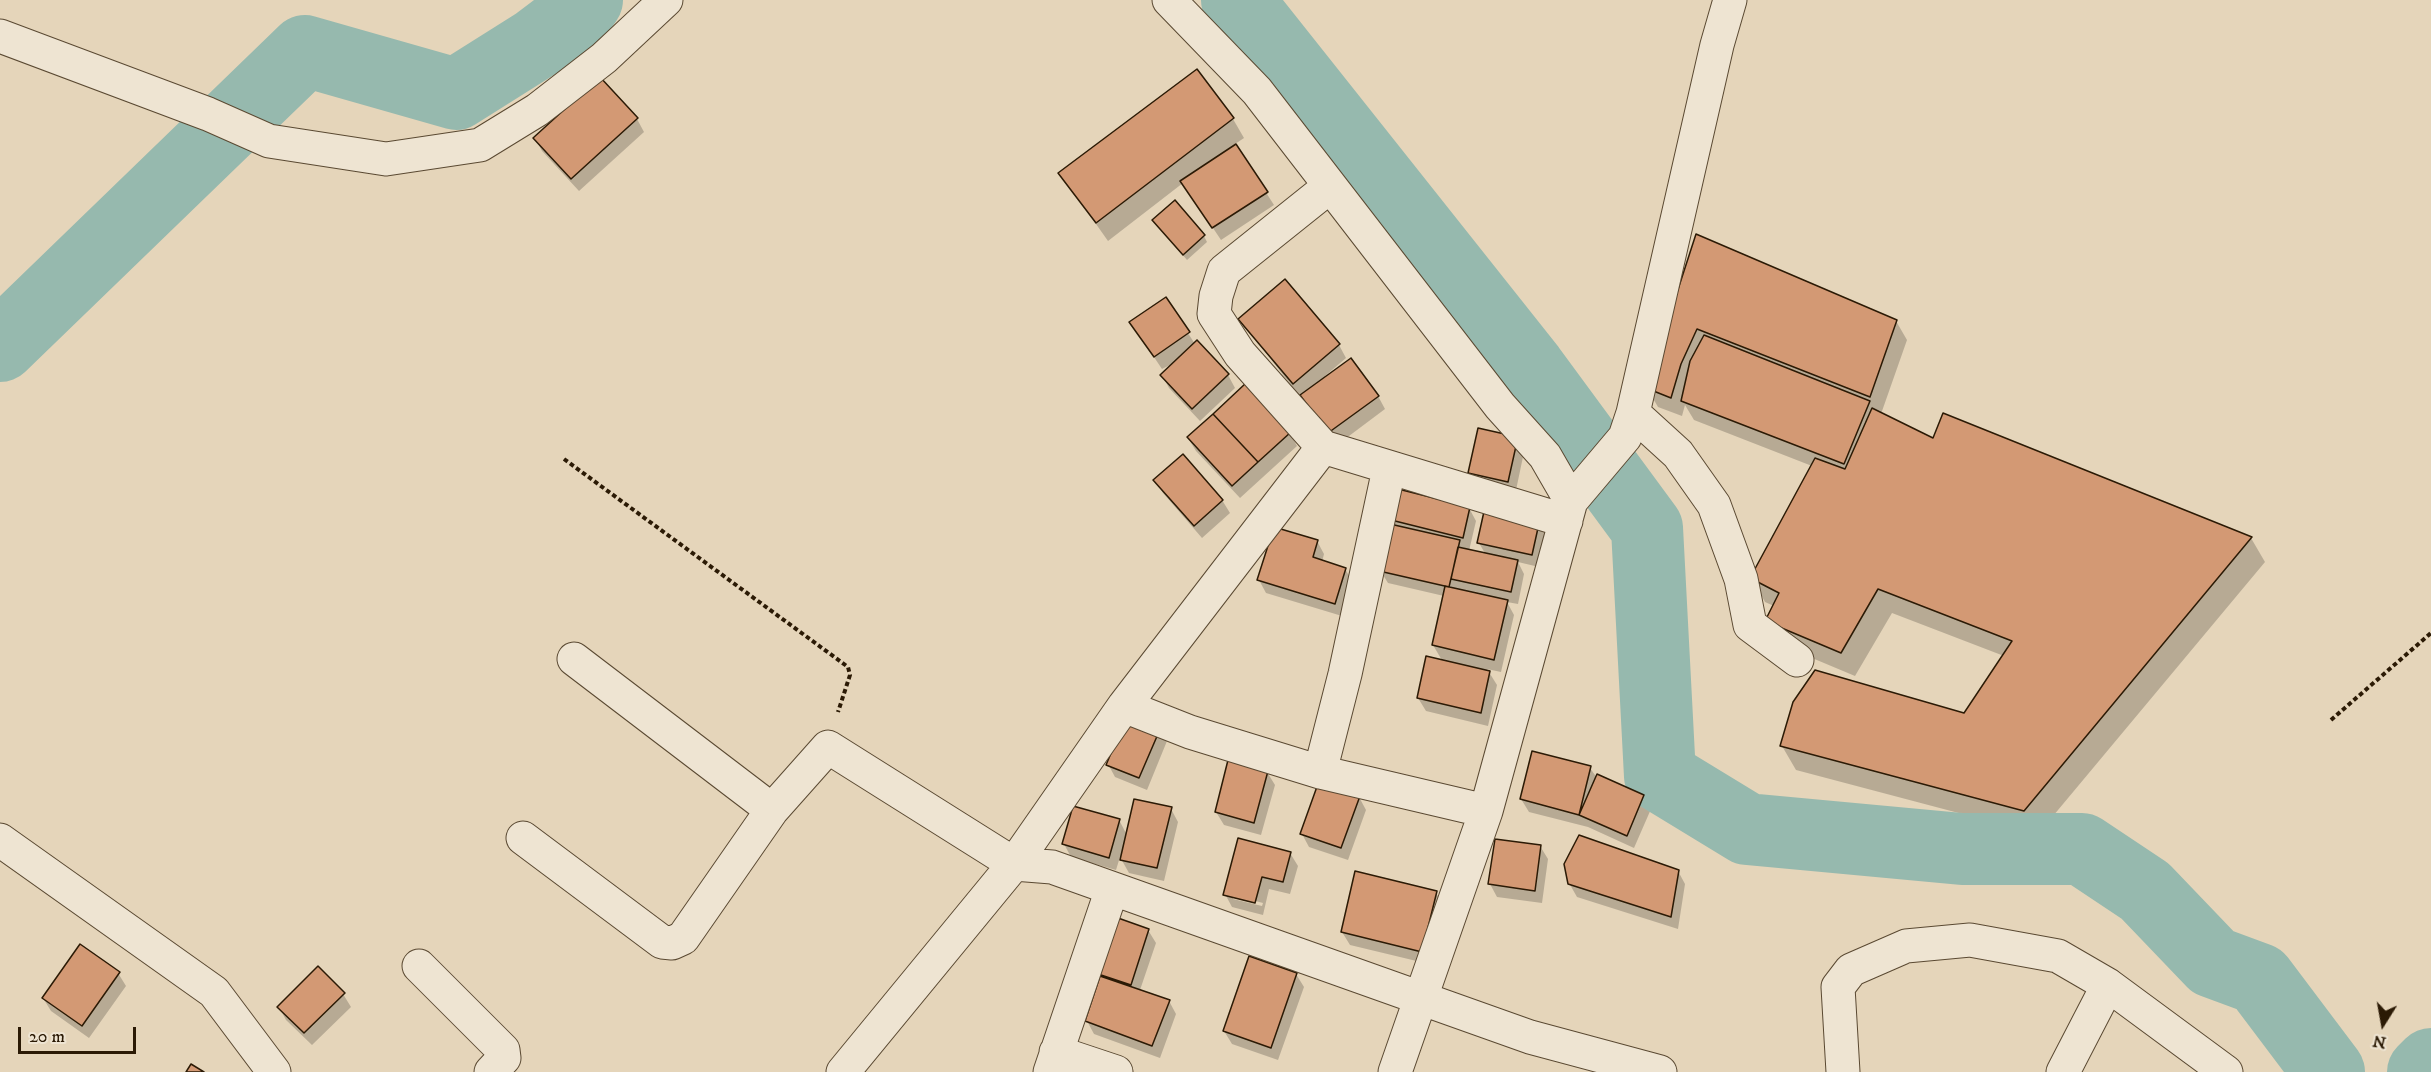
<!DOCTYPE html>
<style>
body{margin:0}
#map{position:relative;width:2431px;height:1072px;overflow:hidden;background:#e5d5ba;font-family:"IM FELL DW Pica",serif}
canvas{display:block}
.north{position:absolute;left:2353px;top:994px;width:60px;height:60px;-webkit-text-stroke:4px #eee4d2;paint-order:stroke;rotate:191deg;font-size:16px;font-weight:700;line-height:24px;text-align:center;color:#2b1a05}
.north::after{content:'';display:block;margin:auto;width:21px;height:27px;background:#2b1a05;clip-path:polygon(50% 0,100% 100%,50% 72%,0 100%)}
.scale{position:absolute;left:18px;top:1027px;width:118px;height:27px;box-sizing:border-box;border:3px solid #2b1a05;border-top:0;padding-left:8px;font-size:18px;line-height:21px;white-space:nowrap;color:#2b1a05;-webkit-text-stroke:4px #eee4d2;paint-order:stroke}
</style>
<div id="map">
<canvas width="2431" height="1072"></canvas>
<div class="north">N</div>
<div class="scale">20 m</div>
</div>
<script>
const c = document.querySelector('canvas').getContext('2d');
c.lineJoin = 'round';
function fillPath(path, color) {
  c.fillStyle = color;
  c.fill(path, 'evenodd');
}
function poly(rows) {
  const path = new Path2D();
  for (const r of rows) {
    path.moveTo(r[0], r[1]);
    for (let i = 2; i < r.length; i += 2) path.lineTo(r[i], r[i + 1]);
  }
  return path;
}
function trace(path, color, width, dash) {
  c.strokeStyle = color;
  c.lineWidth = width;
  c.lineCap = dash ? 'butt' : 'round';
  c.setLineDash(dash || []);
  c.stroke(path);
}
fillPath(poly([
 [1196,71,1233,119,1244,138,1235,144,1274,205,1221,240,1183,183,1108,241,1060,173],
 [637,119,644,132,579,191,542,151,535,138],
 [1158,226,1204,236,1207,242,1187,260],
 [1697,236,1896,321,1907,340,1881,414,1934,440,1943,415,2251,538,2265,562,2038,834,1796,770,1782,746,1964,715,2004,656,1892,613,1855,676,1781,645,1774,606,1765,602,1752,578,1812,466,1694,420,1685,405,1682,416,1658,407,1647,388],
 [1166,299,1195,344,1228,375,1235,388,1200,421,1169,388,1162,375,1176,362,1162,369,1131,323],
 [1240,319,1339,345,1346,358,1325,376,1378,396,1385,409,1337,445],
 [1290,433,1297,446,1240,498,1196,451,1188,438],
 [1517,439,1524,452,1515,495,1477,486,1470,473],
 [1155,480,1222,500,1230,513,1202,538,1163,493],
 [1469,508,1476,521,1469,551,1486,555,1479,543,1539,521,1546,534,1539,567,1518,562,1524,574,1518,604,1507,602,1514,615,1501,672,1487,669,1497,685,1488,726,1426,711,1418,698,1443,662,1433,645,1444,596,1388,583,1380,570,1388,519],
 [1317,541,1324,554,1322,562,1345,569,1353,582,1342,616,1266,593,1259,580],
 [1160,728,1167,741,1147,790,1115,777,1108,764],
 [1590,768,1597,778,1643,796,1651,809,1634,848,1588,827,1529,812,1521,799],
 [1267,772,1275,785,1261,835,1224,825,1216,812],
 [1359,797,1366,810,1348,860,1309,847,1302,834],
 [1171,809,1178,822,1164,881,1129,873,1120,857,1116,870,1071,857,1064,844,1119,820,1127,835],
 [1540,846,1548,859,1542,903,1497,897,1490,884],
 [1290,853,1298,866,1290,894,1269,889,1263,915,1232,907,1225,894],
 [1233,895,1263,903,1262,906,1233,899],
 [1678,871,1685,884,1678,929,1577,897,1569,883],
 [1436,893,1444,906,1429,964,1350,945,1342,932],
 [1119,920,1148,930,1156,943,1140,990,1169,1001,1176,1014,1160,1058,1094,1034,1087,1021],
 [118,973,126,986,89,1038,51,1011,43,998],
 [1296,974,1304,987,1278,1060,1232,1044,1224,1031],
 [343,994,351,1007,312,1045,286,1020,279,1007]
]), '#0003');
trace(poly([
 [1237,0,1530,369,1647,528,1660,776,1747,829,1962,849,2082,849,2145,891,2213,962,2259,979,2329,1072],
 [0,346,305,51,456,94,537,43,579,11,587,0],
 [2423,1072,2431,1064]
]), '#96b9ae', 72);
const building = poly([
 [1197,69,1234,118,1096,223,1058,173,1197,69],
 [600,77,638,118,571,179,533,138,600,77],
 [1236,144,1268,192,1212,228,1180,181,1236,144],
 [1175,200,1205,235,1183,255,1152,220,1175,200],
 [1696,234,1897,320,1870,397,1697,329,1681,364,1671,398,1646,388,1696,234],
 [1285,279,1340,344,1293,384,1238,319,1285,279],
 [1166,297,1190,332,1154,357,1129,322,1166,297],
 [1704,335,1870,401,1844,464,1681,401,1690,361,1704,335],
 [1197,340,1229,374,1192,409,1160,375,1197,340],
 [1351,358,1379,396,1328,433,1300,395,1351,358],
 [1246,383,1291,432,1258,462,1213,414,1246,383],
 [1872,408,1933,438,1943,413,2252,537,2024,811,1780,746,1793,702,1815,670,1964,713,2012,641,1878,589,1841,653,1765,621,1779,593,1750,578,1815,458,1845,469,1872,408],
 [1213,414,1258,462,1232,486,1187,437,1213,414],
 [1478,428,1518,437,1508,482,1468,473,1478,428],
 [1183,454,1223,500,1194,526,1153,480,1183,454],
 [1394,488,1470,507,1463,538,1387,519,1394,488],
 [1485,507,1540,519,1532,555,1477,543,1485,507],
 [1390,524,1460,540,1449,587,1379,571,1390,524],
 [1274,527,1318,540,1313,557,1346,568,1335,604,1257,580,1274,527],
 [1458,547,1518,560,1511,592,1451,579,1458,547],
 [1445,586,1508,600,1494,660,1432,645,1445,586],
 [1426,656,1490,671,1481,713,1417,698,1426,656],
 [1128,713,1161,727,1139,778,1106,765,1128,713],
 [1532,751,1591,766,1579,815,1520,799,1532,751],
 [1228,760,1268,771,1254,823,1215,812,1228,760],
 [1597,774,1644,795,1627,836,1579,815,1597,774],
 [1319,781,1360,796,1341,848,1300,834,1319,781],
 [1134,799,1172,807,1157,868,1120,860,1134,799],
 [1073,806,1120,819,1109,858,1062,844,1073,806],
 [1579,835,1679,870,1671,917,1568,884,1564,864,1579,835],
 [1238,838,1291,852,1283,882,1262,877,1255,903,1223,895,1238,838],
 [1495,839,1541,845,1535,891,1488,884,1495,839],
 [1355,871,1437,891,1422,952,1341,932,1355,871],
 [1118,918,1149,929,1131,985,1098,974,1118,918],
 [80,944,120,972,82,1026,42,998,80,944],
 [1249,956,1297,973,1271,1048,1223,1031,1249,956],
 [318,966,345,993,304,1033,277,1007,318,966],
 [1100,976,1170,1000,1152,1046,1085,1021,1100,976],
 [191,1064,204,1072,186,1072,191,1064]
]);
fillPath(building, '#d39974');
trace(building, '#2b1a05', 1.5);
const minor = poly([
 [1169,0,1257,91,1500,406,1545,456,1571,501],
 [0,36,208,114,269,141,386,159,480,145,537,110,604,58,666,0],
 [1329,187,1224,271,1216,296,1214,314,1240,354,1323,447,1566,521],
 [1633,413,1678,454,1714,505,1741,579,1750,625,1797,660],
 [1323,447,1124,706,1190,732,1320,772,1486,811],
 [574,659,772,810],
 [1124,706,1014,864,1052,867,1530,1037,1660,1072],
 [1320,772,1345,674,1389,469],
 [523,838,662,942,672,943,683,938,772,810,828,747,1014,864,843,1072],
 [419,966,503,1050,504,1058,491,1072],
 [1056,1052,1116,1072],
 [1050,1072,1112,889],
 [1395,1072,1486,811,1571,501,1625,437,1633,413,1717,45,1730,0],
 [1843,1072,1838,987,1851,970,1906,946,1970,940,2058,956,2108,985,2226,1072],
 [2063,1072,2108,985]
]);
const tertiary = poly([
 [0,840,214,992,274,1072]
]);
trace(minor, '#5a4932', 35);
trace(tertiary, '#5a4932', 35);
trace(poly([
 [564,459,848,667,850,675,838,712],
 [2331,720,2431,633]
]), '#2b1a05', 4, [4.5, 3]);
trace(minor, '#eee4d2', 33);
trace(tertiary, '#eee4d2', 33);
</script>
